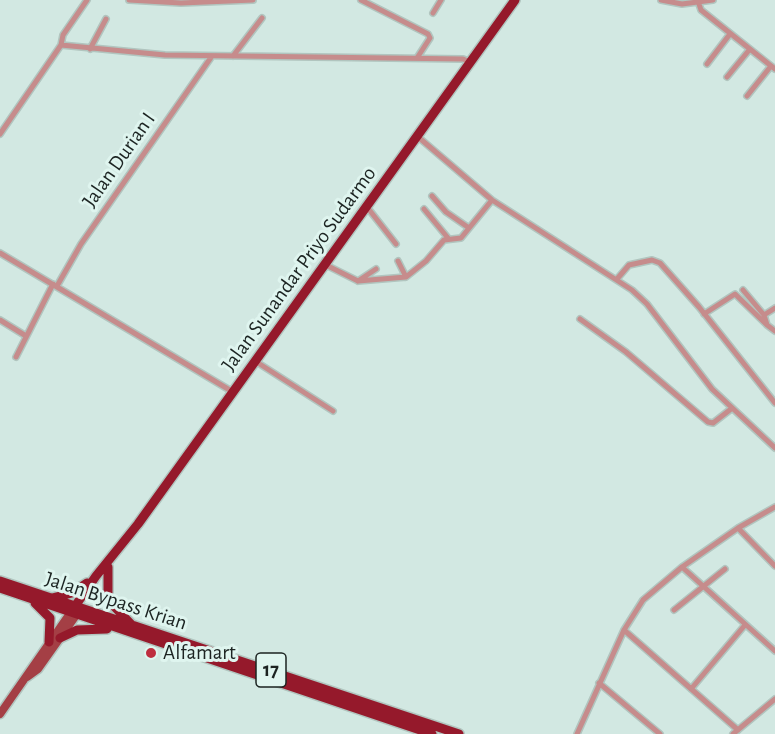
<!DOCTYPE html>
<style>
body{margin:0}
canvas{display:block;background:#d2e8e2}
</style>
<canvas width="775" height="734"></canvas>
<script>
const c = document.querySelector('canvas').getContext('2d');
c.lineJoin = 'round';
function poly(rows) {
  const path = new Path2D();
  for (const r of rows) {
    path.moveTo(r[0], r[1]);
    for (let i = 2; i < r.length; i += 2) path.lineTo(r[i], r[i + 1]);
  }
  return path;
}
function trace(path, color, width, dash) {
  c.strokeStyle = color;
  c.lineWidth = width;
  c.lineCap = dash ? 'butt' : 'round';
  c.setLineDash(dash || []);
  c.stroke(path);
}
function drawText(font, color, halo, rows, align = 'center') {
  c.font = font + ' "Alegreya Sans",sans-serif';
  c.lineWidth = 6;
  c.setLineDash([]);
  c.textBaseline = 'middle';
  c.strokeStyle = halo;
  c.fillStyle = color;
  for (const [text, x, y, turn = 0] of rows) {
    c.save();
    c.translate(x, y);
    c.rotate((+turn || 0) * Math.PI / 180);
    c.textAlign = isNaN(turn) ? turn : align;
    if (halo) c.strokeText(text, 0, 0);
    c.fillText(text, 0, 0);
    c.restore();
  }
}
const street = poly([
 [129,0,181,3,253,0],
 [361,0,428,34,430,38,417,58],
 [661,0,682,4,713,0],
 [699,4,701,10,775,69],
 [433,13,441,0],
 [61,45,165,55,463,59,470,62],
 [90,49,106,19],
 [233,56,262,18],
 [707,64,730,34],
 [727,77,750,49],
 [747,96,771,66],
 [0,134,61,45,63,35,87,0],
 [417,136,492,200,632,290,647,304,712,389,775,448],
 [432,196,446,212,469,228],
 [367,207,396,244],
 [424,209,448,238],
 [0,253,233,392],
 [398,261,406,277],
 [326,265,358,281,406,277,426,261,444,240,461,238,492,200],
 [617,279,629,265,652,260,660,263,699,307,775,403],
 [358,281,376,269],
 [57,286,81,244,212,56],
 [743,290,764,315,767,325,775,331],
 [704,314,735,294,767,325],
 [764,315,775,308],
 [580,319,626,352,708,422,713,423,731,409],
 [0,320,26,336],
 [16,357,53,284],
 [255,361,333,411],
 [738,528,775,566],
 [682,567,775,651],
 [674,610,725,569],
 [624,630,738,730],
 [599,683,660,734],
 [691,689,745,625],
 [577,734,624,630,643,600,682,567,738,528,775,507],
 [733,734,775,699]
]);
const primary = poly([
 [27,677,38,669,77,614],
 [0,714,71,612]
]);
const highway = poly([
 [108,567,108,600,131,624],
 [0,581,459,734],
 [0,588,432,734],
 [52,598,72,593,87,583],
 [35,603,50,618,49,642],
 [71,612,96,576,138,524,515,0],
 [60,638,77,630,107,629]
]);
trace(street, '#b1c5bf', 8);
trace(primary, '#b1c5bf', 11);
trace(highway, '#b1c5bf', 12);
trace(street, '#c68c8c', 5);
trace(primary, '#a43f45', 8);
trace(highway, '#95192b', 9);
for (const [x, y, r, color] of [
 [151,653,6,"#be2e3f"]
]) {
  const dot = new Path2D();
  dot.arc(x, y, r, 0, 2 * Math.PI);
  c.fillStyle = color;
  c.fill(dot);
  trace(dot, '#dff5ef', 2);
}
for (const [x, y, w] of [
 [271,670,30]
]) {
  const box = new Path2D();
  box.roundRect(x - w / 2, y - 17, w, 34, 4.5);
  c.fillStyle = '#dff5ef';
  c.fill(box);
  trace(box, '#1c2422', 1.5);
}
drawText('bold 20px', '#1c2422', null, [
 ["17",271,670]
]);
drawText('21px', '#1c2422', '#dff5ef', [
 ["Jalan Durian I",119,160,-55],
 ["Jalan Sunandar Priyo Sudarmo",299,269,-54],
 ["Jalan Bypass Krian",116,601,18]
]);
drawText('21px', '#1c2422', '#dff5ef', [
 ["Alfamart",163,653]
], 'left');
</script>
